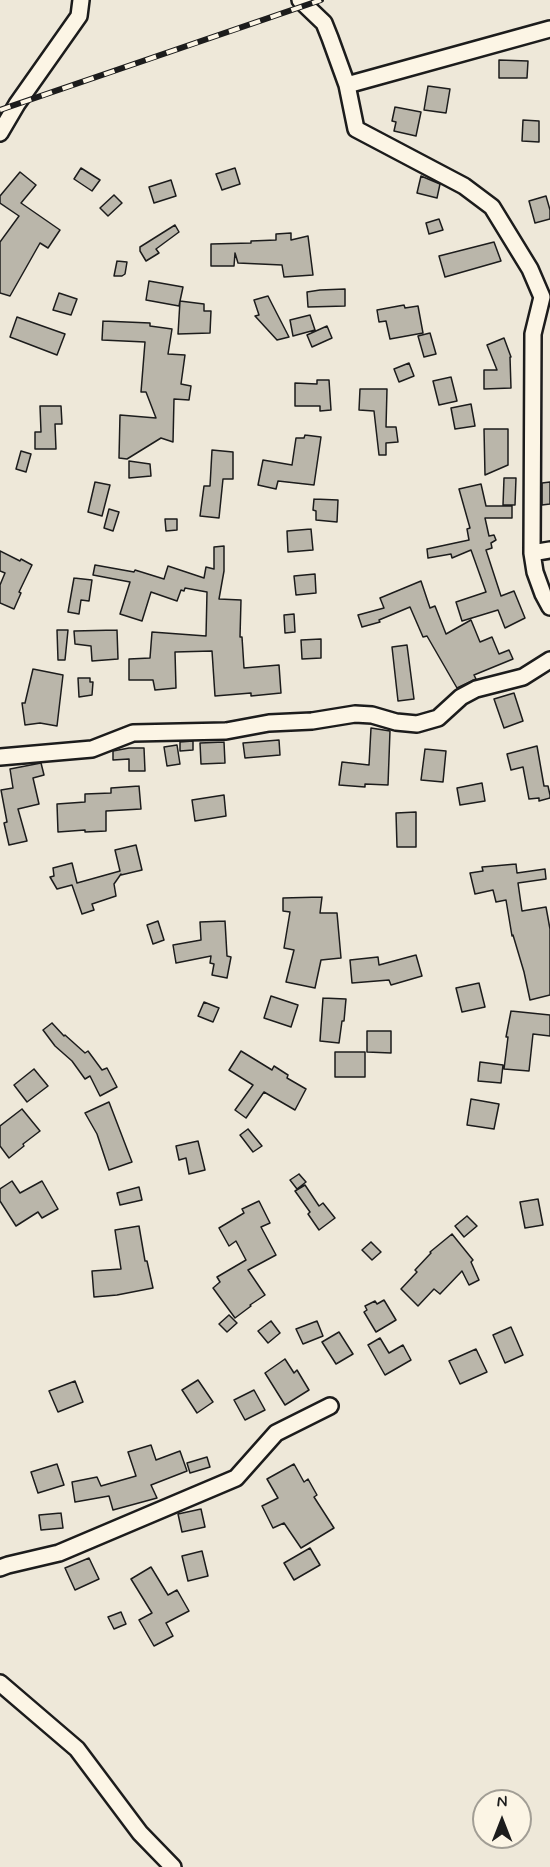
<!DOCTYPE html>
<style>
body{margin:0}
#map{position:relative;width:550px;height:1867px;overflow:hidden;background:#eee8d9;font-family:Mynerve,sans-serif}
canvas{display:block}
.north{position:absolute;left:472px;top:1789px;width:60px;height:60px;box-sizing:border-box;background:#fcf5e5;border:2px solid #a29e95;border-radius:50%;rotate:0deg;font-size:16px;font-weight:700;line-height:24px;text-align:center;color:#1c1c1c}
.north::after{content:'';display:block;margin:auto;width:21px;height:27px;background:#1c1c1c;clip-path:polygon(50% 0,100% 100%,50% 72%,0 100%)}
</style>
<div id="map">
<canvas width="550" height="1867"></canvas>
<div class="north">N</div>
</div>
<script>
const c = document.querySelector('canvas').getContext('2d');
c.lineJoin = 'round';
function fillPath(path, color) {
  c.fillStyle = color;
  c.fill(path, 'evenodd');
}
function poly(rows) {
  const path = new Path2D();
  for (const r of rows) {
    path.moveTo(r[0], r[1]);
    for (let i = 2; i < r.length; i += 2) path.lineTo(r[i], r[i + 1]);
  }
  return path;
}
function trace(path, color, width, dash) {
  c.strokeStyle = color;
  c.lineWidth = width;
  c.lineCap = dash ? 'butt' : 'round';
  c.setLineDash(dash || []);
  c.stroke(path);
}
const building = poly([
 [499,60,528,61,527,78,499,78,499,60],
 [428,86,450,89,446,113,424,110,428,86],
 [395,107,421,112,416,136,394,131,396,122,392,121,395,107],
 [523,120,539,121,539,142,522,141,523,120],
 [81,168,100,180,92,191,74,179,81,168],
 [235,168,240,184,222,190,216,174,235,168],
 [20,172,36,185,21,203,60,230,48,248,40,243,10,296,0,293,0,242,19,216,0,203,0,196,20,172],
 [421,176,440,184,437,198,417,193,421,176],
 [171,180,176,196,154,203,149,187,171,180],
 [114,195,122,203,108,216,100,208,114,195],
 [546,196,550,210,550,219,535,223,529,201,546,196],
 [439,219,443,230,429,234,426,223,439,219],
 [175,225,179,232,156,249,159,253,146,261,140,251,140,247,175,225],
 [291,233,291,240,308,236,313,275,284,277,282,265,238,263,235,253,234,266,211,266,211,244,251,243,251,241,276,240,276,234,291,233],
 [494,242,501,261,445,277,439,256,494,242],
 [117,261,127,262,125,274,122,276,114,276,117,261],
 [149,281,183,287,180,301,204,304,204,311,211,311,210,333,178,334,180,301,179,306,146,300,149,281],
 [345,289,345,306,308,307,307,292,320,290,345,289],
 [59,293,77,299,71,315,53,310,59,293],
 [268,296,272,304,289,337,277,340,255,316,259,315,254,300,268,296],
 [404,305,405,308,418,306,423,333,390,339,386,321,379,322,377,310,404,305],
 [310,315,315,330,293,336,290,320,310,315],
 [17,317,65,334,57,355,10,337,17,317],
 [103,321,150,323,150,326,172,329,168,354,185,355,181,384,191,386,189,400,174,399,173,442,161,438,127,459,119,458,120,415,156,418,146,392,141,392,145,342,102,340,103,321],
 [327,326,332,338,312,347,307,335,327,326],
 [430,333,436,354,424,357,418,336,430,333],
 [504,338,511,357,510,357,511,388,484,389,484,370,497,370,487,345,504,338],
 [409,363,414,376,399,382,394,369,409,363],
 [451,377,457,401,439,405,433,381,451,377],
 [317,380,329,380,331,410,320,411,320,406,295,406,295,383,317,384,317,380],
 [360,389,387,389,386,427,396,427,398,442,386,443,386,455,379,455,374,411,359,410,360,389],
 [471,404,475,426,455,429,451,408,471,404],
 [40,406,61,406,62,424,55,424,56,449,35,449,35,432,41,432,40,406],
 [484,429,508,429,508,465,485,475,484,429],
 [305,435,321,437,314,485,278,481,276,489,258,485,263,460,292,465,296,438,304,438,305,435],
 [212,450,233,452,233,479,223,479,219,518,200,516,204,486,210,486,212,450],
 [21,451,31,454,26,472,16,469,21,451],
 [129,461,150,464,151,476,129,478,129,461],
 [504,478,516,478,515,505,503,505,504,478],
 [95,482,110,485,102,516,88,512,95,482],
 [550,482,550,504,542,505,542,483,550,482],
 [481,484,486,506,512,506,512,518,485,518,489,536,494,535,496,540,491,543,492,548,486,550,501,596,514,591,525,618,505,628,498,610,462,621,456,602,486,592,471,550,452,558,451,554,428,558,427,549,469,540,467,529,470,528,459,489,481,484],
 [314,499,338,500,337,522,316,520,316,511,313,510,314,499],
 [109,509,119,512,113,531,104,528,109,509],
 [165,519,177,519,177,530,166,531,165,519],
 [311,529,313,550,288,552,287,531,311,529],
 [224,546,224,571,219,599,241,600,240,637,242,637,244,668,279,665,281,693,251,696,251,693,215,696,212,651,175,652,176,688,155,690,153,680,129,680,129,659,150,658,152,632,206,636,207,592,185,588,184,591,181,590,177,601,151,592,142,621,120,614,130,582,93,575,95,565,134,572,135,570,164,579,168,566,204,578,206,567,214,569,214,547,224,546],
 [0,551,20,561,21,559,32,565,19,592,21,593,14,609,0,603,0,585,5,573,0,571,0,551],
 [315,574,316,593,296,595,294,576,315,574],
 [74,578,92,580,89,601,81,600,79,614,68,612,74,578],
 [421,581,430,608,435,606,446,634,471,620,480,642,492,637,499,654,509,650,513,659,474,675,476,679,457,688,427,636,423,637,410,607,379,620,380,622,362,627,358,615,384,608,380,598,421,581],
 [294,614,295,632,285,633,284,615,294,614],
 [57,630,68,630,65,660,58,660,57,630],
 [117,630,118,659,92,661,91,646,75,644,74,631,117,630],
 [321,639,321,658,302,659,301,640,321,639],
 [407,645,414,699,398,701,392,647,407,645],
 [33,669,63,675,57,726,40,723,25,725,22,703,25,703,33,669],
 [78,678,90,678,90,682,93,682,92,695,79,697,78,678],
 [514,693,523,721,504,728,494,699,514,693],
 [371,728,390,731,388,785,365,784,365,787,339,785,342,762,369,765,371,728],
 [279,740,280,755,245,758,243,743,279,740],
 [193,741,193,750,180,751,180,742,193,741],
 [224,742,225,763,201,764,200,743,224,742],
 [177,745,180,764,167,766,164,747,177,745],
 [537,746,544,786,548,786,550,795,550,798,539,801,539,798,529,799,523,767,511,770,507,754,537,746],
 [129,748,144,748,145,771,129,771,129,759,113,760,113,751,129,748],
 [425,749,446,751,443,782,421,780,425,749],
 [41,763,44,775,33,778,39,804,18,809,27,841,9,845,4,823,7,822,1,790,13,788,10,769,41,763],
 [482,783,485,801,460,805,457,788,482,783],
 [139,786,141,809,106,811,106,831,85,832,85,830,58,832,57,804,85,802,85,794,111,793,111,788,139,786],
 [224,795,226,816,195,821,192,800,224,795],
 [416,812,416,847,397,847,396,813,416,812],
 [136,845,142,870,121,875,121,874,114,884,116,896,92,904,94,910,82,914,72,885,57,889,50,877,54,876,53,868,72,863,77,883,120,871,115,850,136,845],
 [516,864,517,873,545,869,546,879,518,883,522,911,546,907,550,929,550,995,530,1000,524,972,513,935,512,936,506,900,496,902,493,890,475,894,470,873,483,871,482,867,516,864],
 [322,897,320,913,337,913,341,958,321,960,315,988,286,982,294,950,284,948,290,912,283,911,283,898,322,897],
 [158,921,164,940,153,944,147,925,158,921],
 [225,921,227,956,231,957,227,978,212,975,214,964,210,963,211,956,176,963,173,945,201,940,200,922,225,921],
 [416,955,422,976,391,985,389,980,352,983,350,960,378,957,379,965,416,955],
 [479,983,485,1007,462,1012,456,988,479,983],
 [271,996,298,1005,291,1027,264,1018,271,996],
 [323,998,346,999,344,1021,342,1021,339,1043,320,1041,323,998],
 [204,1002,219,1008,213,1022,198,1016,204,1002],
 [511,1011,550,1015,550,1036,533,1034,529,1071,504,1069,508,1037,506,1037,511,1011],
 [52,1023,64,1036,65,1035,85,1053,88,1051,102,1070,107,1068,117,1087,100,1096,90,1076,85,1079,72,1061,55,1046,43,1030,52,1023],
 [367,1031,391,1031,391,1053,367,1052,367,1031],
 [241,1051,272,1070,274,1066,288,1075,287,1078,306,1089,295,1110,264,1092,246,1118,235,1110,253,1085,229,1070,241,1051],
 [335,1052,365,1052,365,1077,335,1077,335,1052],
 [480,1062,503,1065,501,1083,478,1081,480,1062],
 [34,1069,48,1086,27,1102,14,1085,34,1069],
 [471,1099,499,1104,494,1129,467,1125,471,1099],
 [109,1102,132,1162,109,1170,97,1134,85,1113,109,1102],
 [22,1109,40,1131,23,1144,24,1146,9,1158,0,1146,0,1126,22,1109],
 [248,1129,262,1146,253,1152,240,1135,248,1129],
 [198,1141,205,1170,189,1174,186,1158,179,1160,176,1146,198,1141],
 [299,1174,306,1182,297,1189,290,1180,299,1174],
 [12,1181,20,1193,42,1181,58,1209,42,1218,38,1212,16,1226,0,1201,0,1189,12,1181],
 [305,1185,319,1206,323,1203,335,1218,319,1230,308,1214,310,1212,295,1191,305,1185],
 [139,1187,142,1200,120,1205,117,1193,139,1187],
 [538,1199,543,1225,525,1228,520,1202,538,1199],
 [259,1201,270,1223,261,1227,276,1255,248,1270,265,1295,250,1305,251,1306,235,1318,213,1288,220,1282,217,1277,246,1260,236,1241,229,1246,219,1228,244,1213,242,1209,259,1201],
 [467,1216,477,1226,464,1237,455,1226,467,1216],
 [139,1226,145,1261,147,1261,153,1288,117,1295,94,1297,92,1271,121,1269,115,1230,139,1226],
 [452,1234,473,1260,471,1262,479,1280,469,1285,462,1271,440,1294,434,1289,418,1306,401,1289,417,1272,415,1270,431,1253,430,1252,452,1234],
 [371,1242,381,1252,372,1260,362,1250,371,1242],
 [384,1300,396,1320,376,1332,364,1312,367,1310,365,1306,375,1301,377,1304,384,1300],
 [229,1315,237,1323,227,1332,219,1324,229,1315],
 [271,1321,280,1333,268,1343,258,1331,271,1321],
 [317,1321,323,1336,303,1344,296,1329,317,1321],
 [511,1327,523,1355,505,1363,493,1335,511,1327],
 [339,1332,353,1354,336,1364,322,1342,339,1332],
 [380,1338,389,1353,403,1345,411,1360,385,1375,368,1345,380,1338],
 [476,1349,487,1372,460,1384,449,1361,476,1349],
 [285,1359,294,1373,297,1370,309,1390,285,1405,265,1373,285,1359],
 [198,1380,213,1402,197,1413,182,1390,198,1380],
 [75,1381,83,1402,58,1412,49,1391,75,1381],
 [254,1390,265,1410,245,1420,234,1400,254,1390],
 [151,1445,156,1460,180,1451,187,1471,151,1485,157,1498,113,1510,109,1496,75,1502,72,1482,97,1477,101,1486,136,1476,128,1452,151,1445],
 [207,1457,210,1467,190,1473,187,1463,207,1457],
 [57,1464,64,1485,38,1493,31,1472,57,1464],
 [294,1464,304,1482,308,1479,317,1495,314,1497,334,1528,301,1548,284,1523,273,1528,262,1506,278,1498,267,1479,294,1464],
 [201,1509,205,1527,182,1532,178,1514,201,1509],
 [61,1513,63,1528,41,1530,39,1515,61,1513],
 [310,1548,320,1565,294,1580,284,1563,310,1548],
 [202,1551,208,1576,188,1581,182,1556,202,1551],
 [89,1558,99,1579,75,1590,65,1568,89,1558],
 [151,1567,168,1595,177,1590,189,1611,166,1623,173,1636,154,1646,139,1620,152,1613,131,1579,151,1567],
 [121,1612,126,1624,114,1629,108,1617,121,1612]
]);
fillPath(building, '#bab6aa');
trace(building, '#1c1c1c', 1.5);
const minor = poly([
 [300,0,324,23,330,38,347,85,356,129,464,186,492,207,530,269,542,297,533,334,532,553,535,572,543,594,550,607],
 [347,85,550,29],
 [0,133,17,104,79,16,81,0],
 [532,553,550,550],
 [0,757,92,749,133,733,226,731,269,723,312,721,355,714,372,715,396,722,417,724,438,718,461,697,476,689,523,677,550,660],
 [0,1568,8,1565,59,1553,236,1478,276,1433,330,1406],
 [0,1683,77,1749,140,1833,173,1867]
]);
trace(minor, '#1c1c1c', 20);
trace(minor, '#fcf5e5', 15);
const rail = poly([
 [0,110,321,0]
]);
trace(rail, '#1c1c1c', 6);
trace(rail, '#fcf5e5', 4, [11]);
</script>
